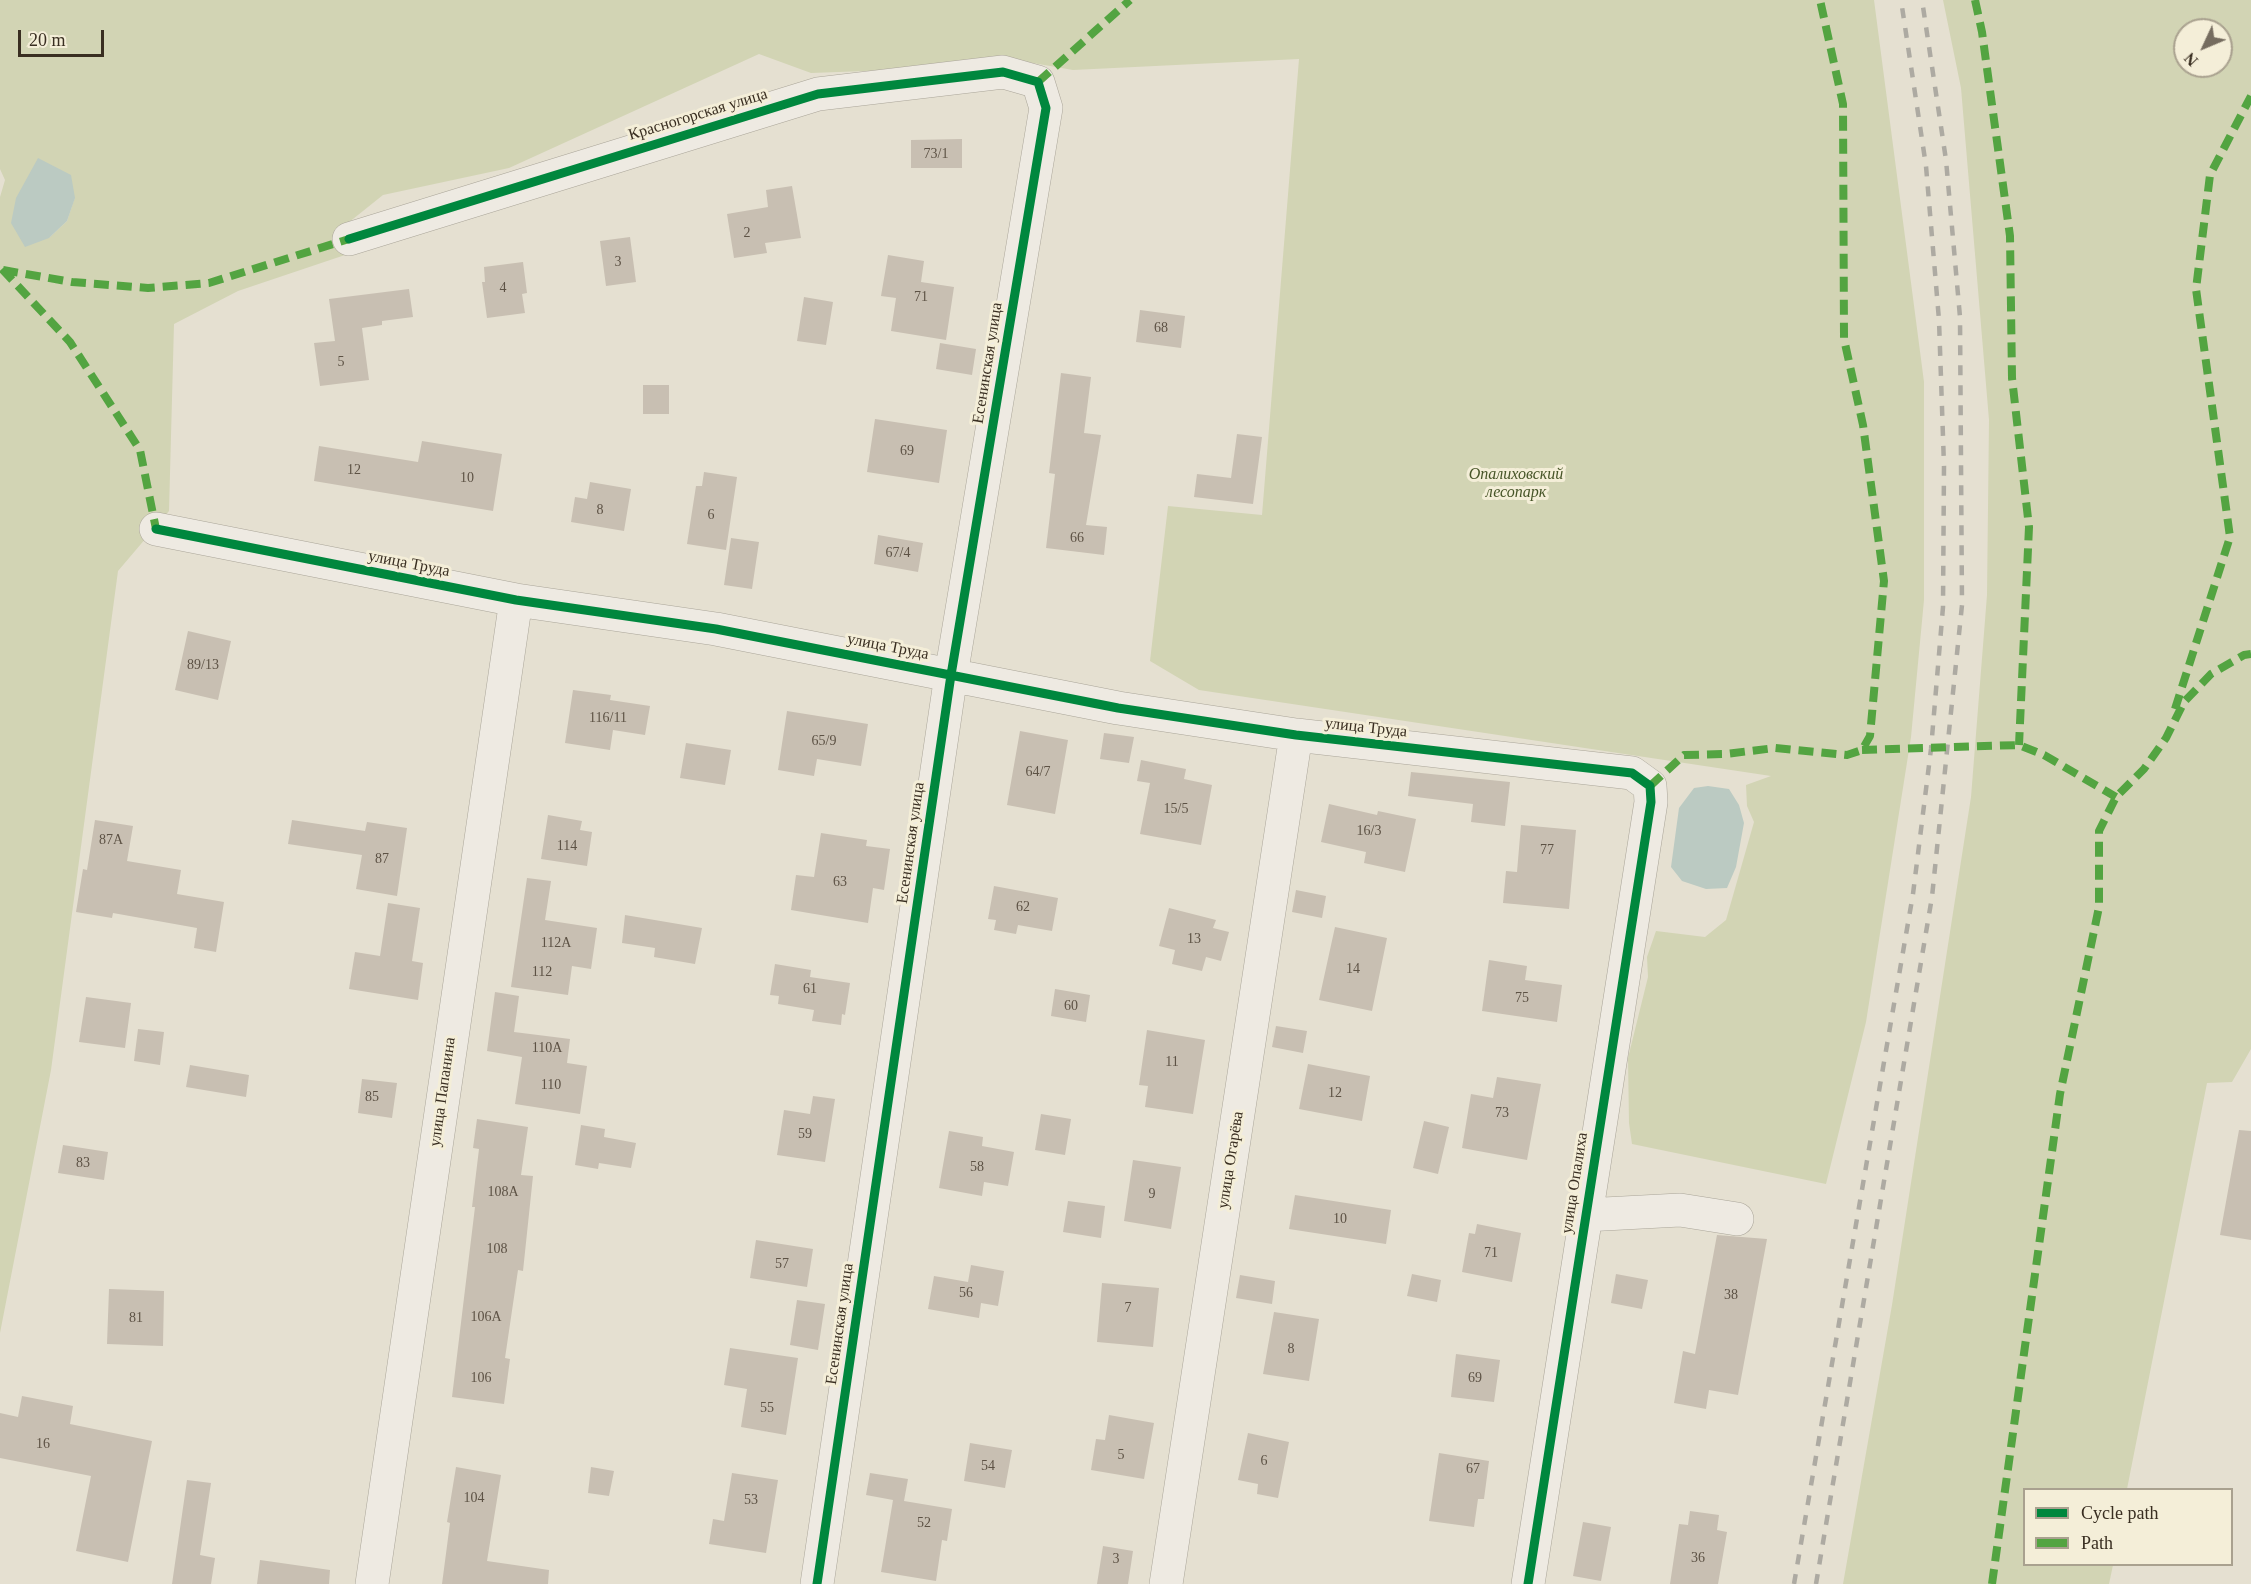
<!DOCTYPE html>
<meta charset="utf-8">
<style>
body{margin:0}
#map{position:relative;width:2251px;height:1584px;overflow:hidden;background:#e5e0d1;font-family:"Times New Roman",serif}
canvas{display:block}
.legend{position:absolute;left:2023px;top:1488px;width:210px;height:78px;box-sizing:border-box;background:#f4eed8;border:2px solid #a9a18f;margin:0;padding:8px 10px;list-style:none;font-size:18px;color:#392e21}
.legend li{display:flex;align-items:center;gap:12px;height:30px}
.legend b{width:30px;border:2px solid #a9a18f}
.north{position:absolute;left:2173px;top:18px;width:60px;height:60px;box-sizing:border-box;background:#f4eed8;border:2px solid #a9a18f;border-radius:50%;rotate:226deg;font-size:16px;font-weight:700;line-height:24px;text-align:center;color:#392e21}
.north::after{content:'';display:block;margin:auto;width:21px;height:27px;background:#756c5f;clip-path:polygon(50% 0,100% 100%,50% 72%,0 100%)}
.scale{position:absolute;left:18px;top:30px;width:86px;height:27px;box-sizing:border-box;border:3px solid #392e21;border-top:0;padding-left:8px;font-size:18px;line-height:21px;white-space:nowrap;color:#392e21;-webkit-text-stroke:4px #f4eed8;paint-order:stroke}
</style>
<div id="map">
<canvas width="2251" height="1584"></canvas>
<ul class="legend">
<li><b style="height:8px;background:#00873e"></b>Cycle path</li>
<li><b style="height:8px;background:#53a441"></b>Path</li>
</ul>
<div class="north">N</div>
<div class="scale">20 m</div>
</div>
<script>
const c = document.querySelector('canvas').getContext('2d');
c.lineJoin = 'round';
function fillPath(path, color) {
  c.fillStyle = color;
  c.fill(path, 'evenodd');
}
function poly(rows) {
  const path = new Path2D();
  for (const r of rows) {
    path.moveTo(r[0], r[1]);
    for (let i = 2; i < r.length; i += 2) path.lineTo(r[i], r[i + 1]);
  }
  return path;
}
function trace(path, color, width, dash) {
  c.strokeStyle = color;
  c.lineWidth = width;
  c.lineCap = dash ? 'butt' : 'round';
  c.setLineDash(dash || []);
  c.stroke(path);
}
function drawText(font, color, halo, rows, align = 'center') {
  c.font = font + ' "Times New Roman",serif';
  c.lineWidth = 6;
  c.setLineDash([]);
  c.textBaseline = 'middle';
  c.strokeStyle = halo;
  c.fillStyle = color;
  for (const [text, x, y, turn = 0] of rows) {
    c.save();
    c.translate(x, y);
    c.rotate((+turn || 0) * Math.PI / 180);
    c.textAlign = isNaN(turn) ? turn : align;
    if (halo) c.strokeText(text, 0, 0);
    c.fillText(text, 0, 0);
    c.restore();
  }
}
fillPath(poly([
 [0,0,1874,0,1924,382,1924,600,1911,737,1866,1022,1826,1184,1632,1144,1629,1123,1628,1058,1648,977,1647,957,1656,931,1705,937,1726,920,1754,822,1747,806,1746,785,1771,776,1199,690,1150,661,1168,506,1262,515,1299,59,1073,70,1010,59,920,69,811,73,759,54,509,168,383,195,343,227,345,255,238,291,174,324,169,511,118,571,51,1070,0,1333,0,197,5,180,0,169],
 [75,197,67,221,49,238],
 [1943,0,2251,0,2251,1049,2232,1082,2207,1083,2127,1489,2024,1490,2024,1564,2113,1565,2109,1584,1843,1584,1892,1305,1971,797,1987,595,1989,420,1961,88],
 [2185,30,2221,30,2221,66,2185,66]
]), '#d2d4b4');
fillPath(poly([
 [38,158,71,175,75,198,67,221,49,238,25,247,11,223,16,198],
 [1708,786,1729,789,1739,805,1744,823,1736,867,1727,888,1706,889,1682,881,1671,867,1679,808,1694,788]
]), '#bbcac2');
fillPath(poly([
 [962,139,962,168,911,168,911,140],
 [792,186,801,238,765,243,767,253,734,258,727,214,768,207,766,190],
 [630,237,636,282,606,286,600,241],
 [888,255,924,261,921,282,954,287,946,340,891,331,896,298,881,296],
 [523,262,527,293,522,294,525,313,487,318,482,282,485,282,484,267],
 [409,289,413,317,382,321,382,325,362,328,369,380,320,386,314,343,335,341,329,299],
 [804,297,833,302,826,345,797,341],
 [1140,310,1185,316,1181,348,1136,342],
 [940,343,976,349,972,375,936,369],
 [1061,373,1091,377,1084,433,1101,435,1086,525,1107,527,1104,555,1046,548,1055,474,1049,473],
 [643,385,669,385,669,414,643,414],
 [875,419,947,430,939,483,867,472],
 [1237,434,1262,437,1253,504,1194,497,1197,474,1231,478],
 [422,441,502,454,493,511,314,481,319,446,418,462],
 [704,472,737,477,726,550,687,544,696,486,702,486],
 [590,482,631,489,624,531,571,522,575,497,587,499],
 [878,535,923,543,918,572,874,564],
 [731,538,759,542,752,589,724,585],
 [188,631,231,641,218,700,175,690],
 [573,690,611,695,610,700,650,706,645,735,613,730,610,750,565,743],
 [787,711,868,724,861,766,817,759,814,776,778,770],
 [1020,731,1068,740,1055,814,1007,805],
 [1104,733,1134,737,1129,763,1100,759],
 [686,743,731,750,725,785,680,778],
 [1141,760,1186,769,1184,779,1212,785,1201,845,1140,834,1150,783,1137,781],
 [1411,772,1510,782,1505,826,1471,822,1473,804,1408,796],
 [1329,804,1377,815,1378,811,1416,819,1405,872,1364,863,1366,852,1321,842],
 [548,815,582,821,580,830,592,832,587,866,541,859],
 [95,820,133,826,127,861,181,870,177,894,224,902,216,952,194,948,197,928,113,913,112,918,76,912,83,869,87,870],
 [292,820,365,831,367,822,407,828,397,896,356,889,362,855,288,844],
 [1521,825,1576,830,1569,909,1503,903,1506,871,1517,872],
 [821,833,867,840,866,846,890,849,884,890,873,888,868,923,791,910,796,875,814,877],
 [527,878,551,881,545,920,597,928,591,969,572,966,568,995,511,987],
 [994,886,1058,898,1052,931,1018,925,1016,934,994,930,996,920,988,919],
 [1296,890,1326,896,1322,918,1292,912],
 [388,903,420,908,412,961,423,963,418,1000,349,989,355,952,380,956],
 [1169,908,1216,920,1213,928,1229,932,1221,961,1206,957,1202,971,1172,964,1175,950,1159,946],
 [625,915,702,928,695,964,654,957,655,948,622,943],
 [1335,927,1387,938,1372,1011,1319,1000],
 [1489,960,1527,966,1525,980,1562,985,1557,1022,1482,1011],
 [775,964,811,970,810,977,850,983,845,1015,842,1014,841,1025,812,1021,814,1010,778,1004,779,996,770,995],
 [1055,989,1090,995,1086,1022,1051,1016],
 [495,992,519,996,514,1032,570,1039,567,1063,587,1066,580,1114,515,1104,522,1057,487,1051],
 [86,997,131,1003,125,1048,79,1042],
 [1276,1026,1307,1031,1303,1053,1272,1047],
 [138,1029,164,1032,160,1065,134,1061],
 [1147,1030,1205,1040,1193,1114,1145,1107,1148,1086,1139,1085],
 [1308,1064,1370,1076,1362,1121,1299,1109],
 [190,1065,249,1075,246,1097,186,1087],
 [1497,1077,1541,1084,1527,1160,1462,1148,1471,1094,1493,1098],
 [362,1079,397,1083,392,1118,358,1113],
 [813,1096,835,1099,825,1162,777,1155,784,1110,810,1114],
 [1041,1114,1071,1119,1065,1155,1035,1150],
 [477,1119,528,1127,521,1175,533,1176,523,1271,518,1270,505,1358,510,1359,504,1404,452,1397,475,1207,472,1207,479,1149,473,1148],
 [1424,1121,1449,1127,1438,1174,1413,1168],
 [581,1125,605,1129,604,1137,636,1143,631,1168,599,1163,598,1169,575,1165],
 [2239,1130,2251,1131,2251,1240,2220,1235],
 [949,1131,983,1137,982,1146,1014,1152,1008,1186,984,1182,982,1196,939,1188],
 [63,1145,108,1152,104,1180,58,1173],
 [1133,1160,1181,1167,1171,1229,1124,1221],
 [1295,1195,1391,1210,1386,1244,1289,1229],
 [1068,1201,1105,1206,1101,1238,1063,1232],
 [1477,1224,1521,1233,1512,1282,1462,1272,1469,1233,1475,1234],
 [1717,1235,1767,1239,1738,1395,1709,1390,1706,1409,1674,1403,1683,1351,1695,1354],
 [756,1240,813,1249,807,1287,750,1278],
 [971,1265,1004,1271,998,1306,981,1303,979,1318,928,1309,934,1276,968,1282],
 [1412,1274,1441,1280,1437,1302,1407,1296],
 [1616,1274,1648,1280,1642,1309,1611,1303],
 [1240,1275,1275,1281,1272,1304,1236,1298],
 [1102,1283,1159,1288,1153,1347,1097,1342],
 [109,1289,164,1291,163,1346,107,1344],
 [797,1300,825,1304,818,1350,790,1345],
 [1274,1312,1319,1319,1309,1381,1263,1374],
 [730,1348,798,1358,786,1435,741,1427,747,1389,724,1385],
 [1456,1354,1500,1360,1494,1402,1451,1397],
 [22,1396,73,1406,70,1424,152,1441,128,1562,76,1551,91,1476,0,1458,0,1413,18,1417],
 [1109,1415,1154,1423,1144,1479,1091,1470,1096,1439,1105,1440],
 [1248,1433,1289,1442,1278,1498,1257,1494,1258,1484,1238,1480],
 [970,1443,1012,1450,1005,1488,964,1481],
 [1439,1453,1489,1461,1484,1499,1478,1499,1474,1527,1429,1521],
 [456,1467,501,1475,487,1561,549,1570,548,1584,442,1584,450,1523,447,1522],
 [591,1467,614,1471,609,1496,588,1493],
 [732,1473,778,1480,766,1553,709,1544,713,1519,724,1521],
 [870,1473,908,1479,904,1501,952,1509,947,1541,942,1540,936,1581,881,1572,893,1500,866,1495],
 [187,1480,211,1483,200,1555,215,1558,211,1584,172,1584],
 [1690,1511,1719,1515,1717,1530,1727,1532,1718,1584,1670,1584,1679,1524,1688,1525],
 [1583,1522,1611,1527,1601,1581,1573,1576],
 [1103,1546,1133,1551,1128,1584,1097,1584],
 [260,1560,330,1570,329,1584,257,1584]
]), '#c8bfb2');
const minor = poly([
 [349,239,818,94,1003,72,1038,82,1046,108,951,675,817,1584],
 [156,529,516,600,716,629,1118,708,1296,735,1632,773,1650,786,1651,802,1528,1584],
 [1585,1215,1680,1210,1737,1219],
 [372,1584,516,600],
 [1166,1584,1296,735]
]);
trace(minor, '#aaa599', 34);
trace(minor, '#eeeae2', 33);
trace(poly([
 [1794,1584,1913,894,1931,749,1943,607,1944,466,1939,320,1926,166,1901,0],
 [1816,1584,1932,897,1962,605,1960,317,1946,160,1922,0]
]), '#adaaa2', 4.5, [10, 10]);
trace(poly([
 [1975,0,1982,32,2010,236,2012,378,2029,527,2019,745],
 [1038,82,1130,0],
 [2,269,70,342,140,450,156,529],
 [3,270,72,282,148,288,209,283,349,239],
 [2175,709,2230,537,2196,289,2210,175,2251,96],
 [1862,750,2019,745,2044,755,2116,797],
 [1650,786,1684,755,1725,754,1775,748,1847,755,1862,750,1870,736,1884,581,1863,425,1844,339,1843,104,1820,0],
 [1992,1584,2060,1094,2099,907,2099,831,2116,797,2144,769,2166,738,2184,702,2211,674,2244,655,2251,654]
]), '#53a441', 8, [15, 8]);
trace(poly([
 [349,239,818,94,1003,72,1038,82,1046,108,951,675,817,1584],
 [156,529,516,600,716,629,1118,708,1296,735,1632,773,1650,786,1651,802,1528,1584]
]), '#00873e', 9);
drawText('14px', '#5d5245', null, [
 ["73/1",936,154],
 ["2",747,233],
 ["3",618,262],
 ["4",503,288],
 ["71",921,297],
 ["68",1161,328],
 ["5",341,362],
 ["69",907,451],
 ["12",354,470],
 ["10",467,478],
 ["8",600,510],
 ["6",711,515],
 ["66",1077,538],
 ["67/4",898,553],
 ["89/13",203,665],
 ["116/11",608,718],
 ["65/9",824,741],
 ["64/7",1038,772],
 ["15/5",1176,809],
 ["16/3",1369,831],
 ["87А",111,840],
 ["114",567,846],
 ["77",1547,850],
 ["87",382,859],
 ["63",840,882],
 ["62",1023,907],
 ["13",1194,939],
 ["112А",556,943],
 ["14",1353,969],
 ["112",542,972],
 ["61",810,989],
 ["75",1522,998],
 ["60",1071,1006],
 ["110А",547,1048],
 ["11",1172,1062],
 ["110",551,1085],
 ["12",1335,1093],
 ["85",372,1097],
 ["73",1502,1113],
 ["59",805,1134],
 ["83",83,1163],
 ["58",977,1167],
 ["108А",503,1192],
 ["9",1152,1194],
 ["10",1340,1219],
 ["108",497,1249],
 ["71",1491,1253],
 ["57",782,1264],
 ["56",966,1293],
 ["38",1731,1295],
 ["7",1128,1308],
 ["106А",486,1317],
 ["81",136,1318],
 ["8",1291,1349],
 ["106",481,1378],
 ["69",1475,1378],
 ["55",767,1408],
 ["16",43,1444],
 ["5",1121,1455],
 ["6",1264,1461],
 ["54",988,1466],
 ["67",1473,1469],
 ["104",474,1498],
 ["53",751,1500],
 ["52",924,1523],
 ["36",1698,1558],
 ["3",1116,1559]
]);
drawText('16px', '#392e21', '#f4eed8', [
 ["Красногорская улица",698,115,-17],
 ["Есенинская улица",988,363,-81],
 ["улица Труда",409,564,11],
 ["улица Труда",888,647,11],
 ["улица Труда",1366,728,6],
 ["Есенинская улица",911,843,-82],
 ["улица Папанина",443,1092,-82],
 ["улица Огарёва",1231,1160,-81],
 ["улица Опалиха",1575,1183,-81],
 ["Есенинская улица",840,1324,-82]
]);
drawText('italic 16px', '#475528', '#f4eed8', [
 ["Опалиховский",1516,475],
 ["лесопарк",1516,493]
]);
</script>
